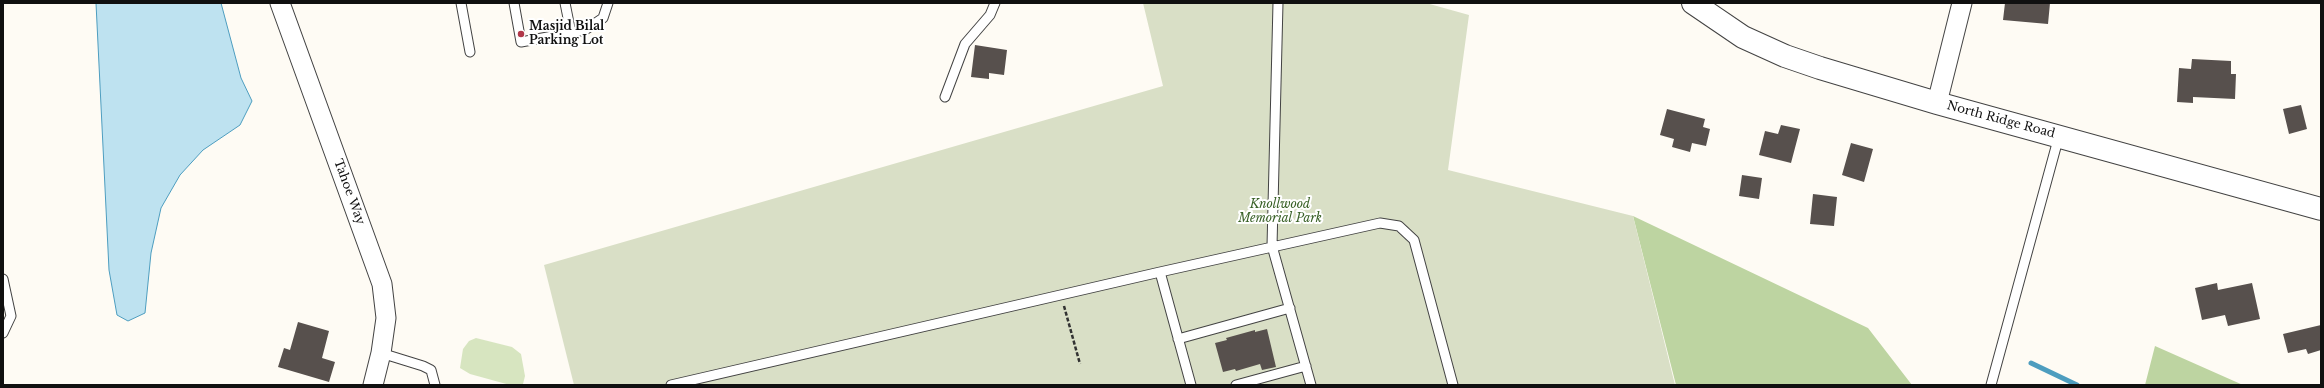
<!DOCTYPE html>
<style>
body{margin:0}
#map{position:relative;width:2324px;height:388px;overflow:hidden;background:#fefbf4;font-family:"Libre Baskerville",serif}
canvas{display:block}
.frame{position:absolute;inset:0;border:4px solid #101010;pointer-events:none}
</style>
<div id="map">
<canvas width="2324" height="388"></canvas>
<div class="frame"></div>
</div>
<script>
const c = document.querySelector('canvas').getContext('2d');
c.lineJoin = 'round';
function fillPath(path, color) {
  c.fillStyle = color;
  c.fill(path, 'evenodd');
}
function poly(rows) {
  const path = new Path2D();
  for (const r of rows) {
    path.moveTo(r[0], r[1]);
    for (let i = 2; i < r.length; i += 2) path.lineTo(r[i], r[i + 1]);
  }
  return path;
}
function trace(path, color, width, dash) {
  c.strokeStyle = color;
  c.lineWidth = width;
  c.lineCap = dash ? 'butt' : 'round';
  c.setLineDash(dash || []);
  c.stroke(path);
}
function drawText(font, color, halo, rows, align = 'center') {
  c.font = font + ' "Libre Baskerville",serif';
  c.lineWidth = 4;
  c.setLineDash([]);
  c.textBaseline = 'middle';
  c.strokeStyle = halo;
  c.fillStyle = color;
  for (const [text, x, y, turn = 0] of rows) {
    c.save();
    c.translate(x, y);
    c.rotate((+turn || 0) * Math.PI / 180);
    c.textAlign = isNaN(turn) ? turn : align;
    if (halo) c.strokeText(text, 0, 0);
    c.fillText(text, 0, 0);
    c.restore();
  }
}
fillPath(poly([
 [476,338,512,347,521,354,525,376,523,384,510,385,470,374,460,368,463,349,469,341]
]), '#d7e5c0');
fillPath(poly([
 [1633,216,1868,328,1912,385,1676,385],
 [2155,346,2243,385,2145,385]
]), '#bdd4a1');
fillPath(poly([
 [1143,3,1426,3,1469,15,1448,170,1633,216,1675,385,574,385,544,265,1163,86]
]), '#d9dfc6');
const water = poly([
 [96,3,221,3,241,78,252,101,240,125,203,150,180,175,161,208,151,253,145,313,128,321,117,315,109,270,96,3]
]);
fillPath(water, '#bee2f0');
trace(water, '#4d9dbf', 1);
trace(poly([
 [2031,363,2077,385]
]), '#4d9dbf', 5);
fillPath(poly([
 [2005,3,2050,3,2048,24,2003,20],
 [975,45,1007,50,1004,75,989,73,989,79,971,77],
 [2192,59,2231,61,2231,74,2236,74,2235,99,2193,97,2193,103,2177,102,2179,68,2191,69],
 [2301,105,2307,129,2289,134,2283,109],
 [1667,109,1705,119,1703,127,1710,129,1706,146,1692,143,1690,152,1672,147,1674,139,1660,135],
 [1781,125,1800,129,1791,163,1759,155,1765,131,1778,134],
 [1851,143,1873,149,1864,182,1842,175],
 [1742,175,1762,178,1759,199,1739,196],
 [1813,194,1837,197,1834,226,1810,224],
 [2217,283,2218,290,2252,283,2260,319,2228,326,2225,315,2202,320,2195,288],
 [298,322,329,331,322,358,335,362,329,382,278,367,284,348,290,350],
 [2321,325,2321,350,2308,354,2306,349,2288,353,2283,334],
 [1267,329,1276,367,1262,370,1260,364,1236,371,1235,369,1223,372,1215,343,1227,340,1226,338,1255,330,1255,332]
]), '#57504d');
const service = poly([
 [461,3,470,52],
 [514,3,521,42,585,30,603,18,608,3],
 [565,3,571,33],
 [1278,3,1272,246,1311,385],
 [945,97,965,44,990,15,995,3],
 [3,279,11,316,3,333],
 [1178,339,1290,308],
 [381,353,423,366,431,370,435,385],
 [671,385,1160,272],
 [1191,385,1160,272,1380,223,1399,226,1414,240,1453,385],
 [1236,385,1306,366],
 [1991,385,2059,136]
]);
const minor = poly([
 [280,3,382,284,386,318,381,353,373,385],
 [1937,103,1962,3]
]);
const tertiary = poly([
 [1693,3,1743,37,1785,56,1820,68,1937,103,2321,209]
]);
trace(service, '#434343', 11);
trace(minor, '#434343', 21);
trace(tertiary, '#434343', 24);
trace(poly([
 [1064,306,1080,364]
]), '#323232', 2.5, [4, 2]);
trace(service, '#fff', 9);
trace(minor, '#fff', 19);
trace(tertiary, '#fff', 22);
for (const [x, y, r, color] of [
 [521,34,4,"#b13749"]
]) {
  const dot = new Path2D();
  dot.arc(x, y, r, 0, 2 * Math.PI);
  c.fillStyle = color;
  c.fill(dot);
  trace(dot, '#fff', 1.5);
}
drawText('bold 12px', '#101010', '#fff', [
 ["Masjid Bilal",529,27],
 ["Parking Lot",529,41]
], 'left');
drawText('12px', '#101010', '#fff', [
 ["North Ridge Road",2001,120,15],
 ["Tahoe Way",349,192,70]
]);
drawText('italic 12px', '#396127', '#fff', [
 ["Knollwood",1280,205],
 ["Memorial Park",1280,219]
]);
</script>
